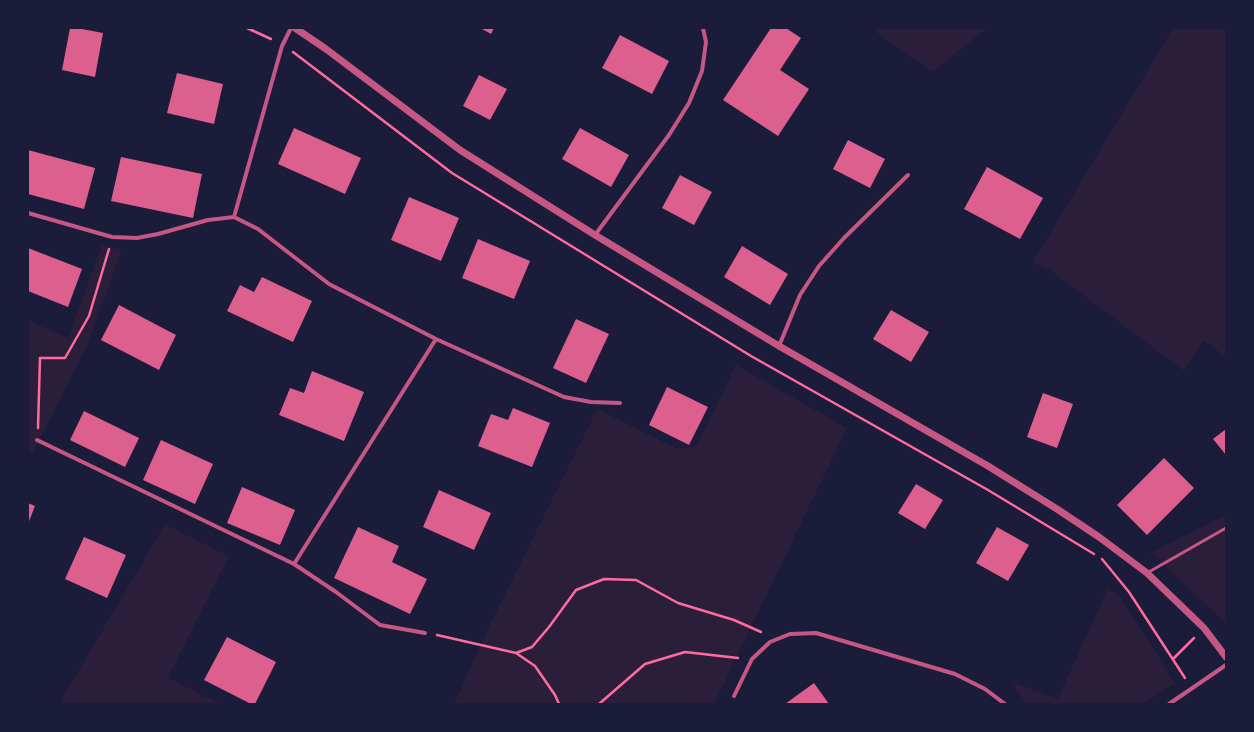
<!DOCTYPE html>
<style>
body{margin:0}
#map{position:relative;width:1254px;height:732px;overflow:hidden;background:#1b1b3a;font-family:Barlow,sans-serif}
canvas{display:block}
.frame{position:absolute;inset:0;border:29px solid #1b1b3a;pointer-events:none}
</style>
<div id="map">
<canvas width="1254" height="732"></canvas>
<div class="frame"></div>
</div>
<script>
const c = document.querySelector('canvas').getContext('2d');
c.lineJoin = 'round';
function fillPath(path, color) {
  c.fillStyle = color;
  c.fill(path, 'evenodd');
}
function poly(rows) {
  const path = new Path2D();
  for (const r of rows) {
    path.moveTo(r[0], r[1]);
    for (let i = 2; i < r.length; i += 2) path.lineTo(r[i], r[i + 1]);
  }
  return path;
}
function trace(path, color, width, dash) {
  c.strokeStyle = color;
  c.lineWidth = width;
  c.lineCap = dash ? 'butt' : 'round';
  c.setLineDash(dash || []);
  c.stroke(path);
}
fillPath(poly([
 [870,28,987,28,933,72],
 [1173,28,1226,28,1226,357,1203,340,1184,371,1050,270,1033,262],
 [102,245,122,250,87,346,32,454,28,452,28,320,68,338],
 [736,365,847,428,714,704,454,704,488,629,597,409,677,449,696,446],
 [1226,515,1226,624,1151,552],
 [165,524,229,556,168,678,220,704,59,704],
 [1108,588,1121,598,1175,683,1143,704,1026,704,1012,682,1058,699]
]), '#2a1e3b');
fillPath(poly([
 [70,28,77,28,103,33,95,77,62,70],
 [480,28,494,28,491,34],
 [771,28,786,28,801,38,780,70,809,89,778,136,723,100],
 [620,35,669,61,652,94,602,68],
 [177,73,223,84,214,124,167,113],
 [479,75,507,89,490,120,463,106],
 [294,128,361,158,345,194,278,164],
 [580,128,629,155,611,187,562,159],
 [848,140,885,159,870,188,833,169],
 [28,150,95,168,84,209,28,194],
 [121,157,202,174,193,218,111,201],
 [987,167,1043,198,1020,239,964,209],
 [680,175,712,192,694,225,662,208],
 [409,197,459,218,441,261,391,240],
 [478,239,530,261,514,299,462,278],
 [742,246,788,274,770,305,724,277],
 [28,248,82,269,68,307,28,291],
 [262,277,312,301,293,342,227,311,240,285,254,292],
 [119,305,176,335,159,370,101,340],
 [891,310,929,332,911,362,873,339],
 [576,319,609,334,586,383,553,368],
 [312,371,364,392,344,441,279,415,290,388,304,393],
 [667,387,708,407,689,445,649,425],
 [1043,393,1073,404,1057,448,1027,437],
 [513,408,550,423,532,467,478,446,491,414,508,420],
 [84,411,139,438,125,467,70,440],
 [1226,429,1226,455,1213,439],
 [161,440,213,464,195,504,143,480],
 [1164,458,1194,488,1147,535,1117,505],
 [916,484,943,500,925,529,898,513],
 [242,487,295,510,280,545,227,523],
 [439,490,491,513,474,550,423,527],
 [28,503,35,506,28,524],
 [358,527,399,546,392,562,427,579,410,614,334,578],
 [997,527,1029,545,1008,581,976,563],
 [84,537,126,555,107,598,65,579],
 [227,637,276,662,255,704,251,704,204,680],
 [814,683,829,704,785,704]
]), '#dd5f8e');
trace(poly([
 [247,28,271,39],
 [293,52,452,173,751,356,988,490,1094,554],
 [38,428,40,358,65,358,89,316,109,249],
 [1102,559,1129,592,1185,678],
 [437,635,516,653,535,666,555,695,559,704],
 [516,653,532,647,549,627,576,590,604,579,636,580,678,603,734,620,761,632],
 [1173,659,1194,638],
 [599,704,645,664,685,652,738,658]
]), '#ff6b9d', 2.5);
trace(poly([
 [1147,573,1226,528]
]), '#c65784', 3);
trace(poly([
 [291,28,282,46,234,217,258,229,329,284,436,339,564,397,591,402,620,403],
 [28,213,112,237,137,238,158,234,208,220,234,217],
 [595,235,669,135,689,103,702,71,706,42,703,28],
 [779,346,800,295,819,266,844,238,908,175],
 [37,440,294,564],
 [425,633,380,625,336,592,294,564,436,339],
 [734,696,752,659,770,642,790,634,816,633,955,674,985,689,1005,704],
 [1169,704,1226,665]
]), '#c65784', 4);
trace(poly([
 [295,28,326,49,460,150,595,235,779,346,988,466,1057,509,1099,537,1147,573,1204,628,1226,657]
]), '#c65784', 7);
</script>
